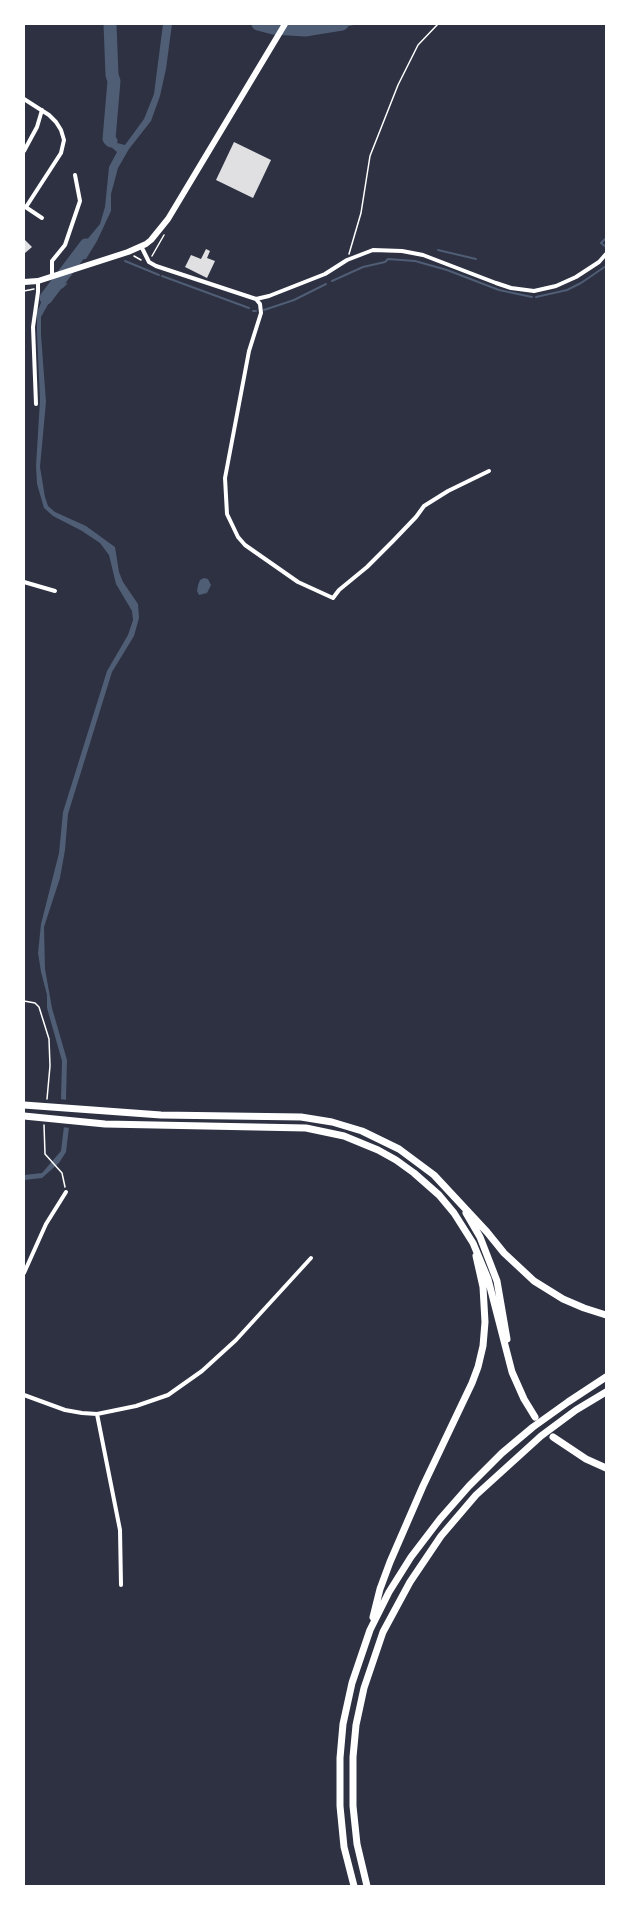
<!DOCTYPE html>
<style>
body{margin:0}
#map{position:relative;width:630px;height:1910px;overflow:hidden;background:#2d3142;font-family:"Source Sans 3",sans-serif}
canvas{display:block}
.frame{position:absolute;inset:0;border:25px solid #fff;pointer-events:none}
</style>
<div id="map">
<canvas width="630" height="1910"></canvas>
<div class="frame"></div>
</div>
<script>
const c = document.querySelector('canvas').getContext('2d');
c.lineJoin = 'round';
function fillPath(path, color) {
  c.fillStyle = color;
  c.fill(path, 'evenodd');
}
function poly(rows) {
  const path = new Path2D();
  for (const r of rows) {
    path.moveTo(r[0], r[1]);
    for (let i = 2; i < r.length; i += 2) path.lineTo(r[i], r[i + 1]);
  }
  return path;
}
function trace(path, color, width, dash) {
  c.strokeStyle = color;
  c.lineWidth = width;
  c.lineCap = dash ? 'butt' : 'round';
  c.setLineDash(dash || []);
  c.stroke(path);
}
fillPath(poly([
 [163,24,172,24,166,69,160,96,151,121,129,149,118,168,111,194,111,211,97,241,86,259,70,260,100,224,105,207,109,167,117,152,110,146,106,139,108,125,113,126,112,138,117,143,125,145,144,119,154,94],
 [323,24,372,24,359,24,326,31,306,33,288,32,291,25,302,28],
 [68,283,63,288,55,292,41,317,41,335,46,402,40,467,45,497,48,506,55,512,86,526,115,547,119,572,123,582,138,604,139,618,134,636,112,672,68,814,65,850,60,878,44,927,45,969,52,1008,67,1060,66,1099,69,1127,66,1152,59,1163,42,1178,24,1180,24,1175,42,1173,61,1151,64,1126,61,1098,62,1061,47,1008,47,995,41,972,38,953,41,924,59,853,63,812,107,671,128,635,133,620,132,611,116,584,109,555,100,543,82,531,53,516,44,508,37,484,36,466,40,400,37,333,37,312,44,296,52,285],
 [204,578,208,579,211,585,207,593,199,595,197,591,198,585,200,580]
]), '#4f5d75');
fillPath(poly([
 [59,1099,68,1100,71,1128,62,1127]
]), '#2d3142');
trace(poly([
 [606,238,601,243,606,247],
 [438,250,476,259],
 [125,261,159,275],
 [162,276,249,308],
 [332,281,363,267,385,262,388,259,415,261,447,270,499,290,532,297],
 [536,297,567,290,581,283,606,266],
 [264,310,294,300,326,284],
 [253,311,256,311]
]), '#4f5d75', 2);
trace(poly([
 [110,24,112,75,114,81,109,139,111,141],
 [258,24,273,28,305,30,342,24],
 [46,298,86,245]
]), '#4f5d75', 13);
fillPath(poly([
 [234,142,271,160,253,198,216,180],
 [24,239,32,247,25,253,24,252],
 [206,249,210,251,207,258,215,261,207,278,185,267,191,255,201,259]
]), '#e0e0e3');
trace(poly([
 [349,254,361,213,370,156,398,85,418,45,438,24],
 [134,256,141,260],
 [152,256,164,235],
 [24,291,34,289],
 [24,1001,35,1003,39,1007,49,1039,50,1066,47,1099],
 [44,1125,45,1154,62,1173,65,1187]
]), '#fff', 1.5);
trace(poly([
 [24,99,49,115,56,122,61,130,64,140,61,153,26,207],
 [24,151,37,127,42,110],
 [24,206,42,218],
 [141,246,149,262,156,266,256,299,269,296,325,274,347,260,373,250,402,251,423,255,496,283,511,288,534,291,556,286,576,277,599,262,606,254],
 [52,277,52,261,65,245,80,201,75,175],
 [256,299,260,304,261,313,249,351,225,478,227,514,238,537,245,545,298,582,333,598,339,590,367,567,393,541,416,517,424,506,448,491,489,471],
 [36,404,33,327,38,292,38,281],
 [24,582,55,591],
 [24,1273,46,1224,66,1192],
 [24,1395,65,1410,82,1413,97,1414,136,1406,168,1395,202,1371,236,1340,311,1258],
 [97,1414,120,1530,121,1585]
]), '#fff', 4);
trace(poly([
 [24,282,38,281,128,252,146,244,151,240,168,219,285,24]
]), '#fff', 6);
trace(poly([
 [24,1105,161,1115,301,1117,332,1122,362,1131,399,1149,434,1175,487,1232,504,1253,534,1281,563,1299,584,1308,606,1315],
 [24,1116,105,1124,306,1128,344,1136,378,1150,396,1160,414,1173,439,1195,454,1213,473,1243,488,1279,512,1372,524,1399,535,1417],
 [466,1213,480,1237,497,1281,507,1339],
 [553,1437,586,1459,606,1468],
 [373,1617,380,1589,390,1562,423,1486,472,1383,478,1367,483,1346,485,1322,483,1287,476,1256],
 [354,1886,344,1847,340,1806,340,1758,343,1724,352,1683,370,1630,389,1592,411,1557,440,1519,469,1486,502,1453,533,1427,568,1402,606,1377],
 [367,1886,357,1844,353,1806,353,1757,356,1725,364,1688,383,1632,410,1582,441,1536,476,1495,541,1436,576,1410,606,1392]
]), '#fff', 7);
</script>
